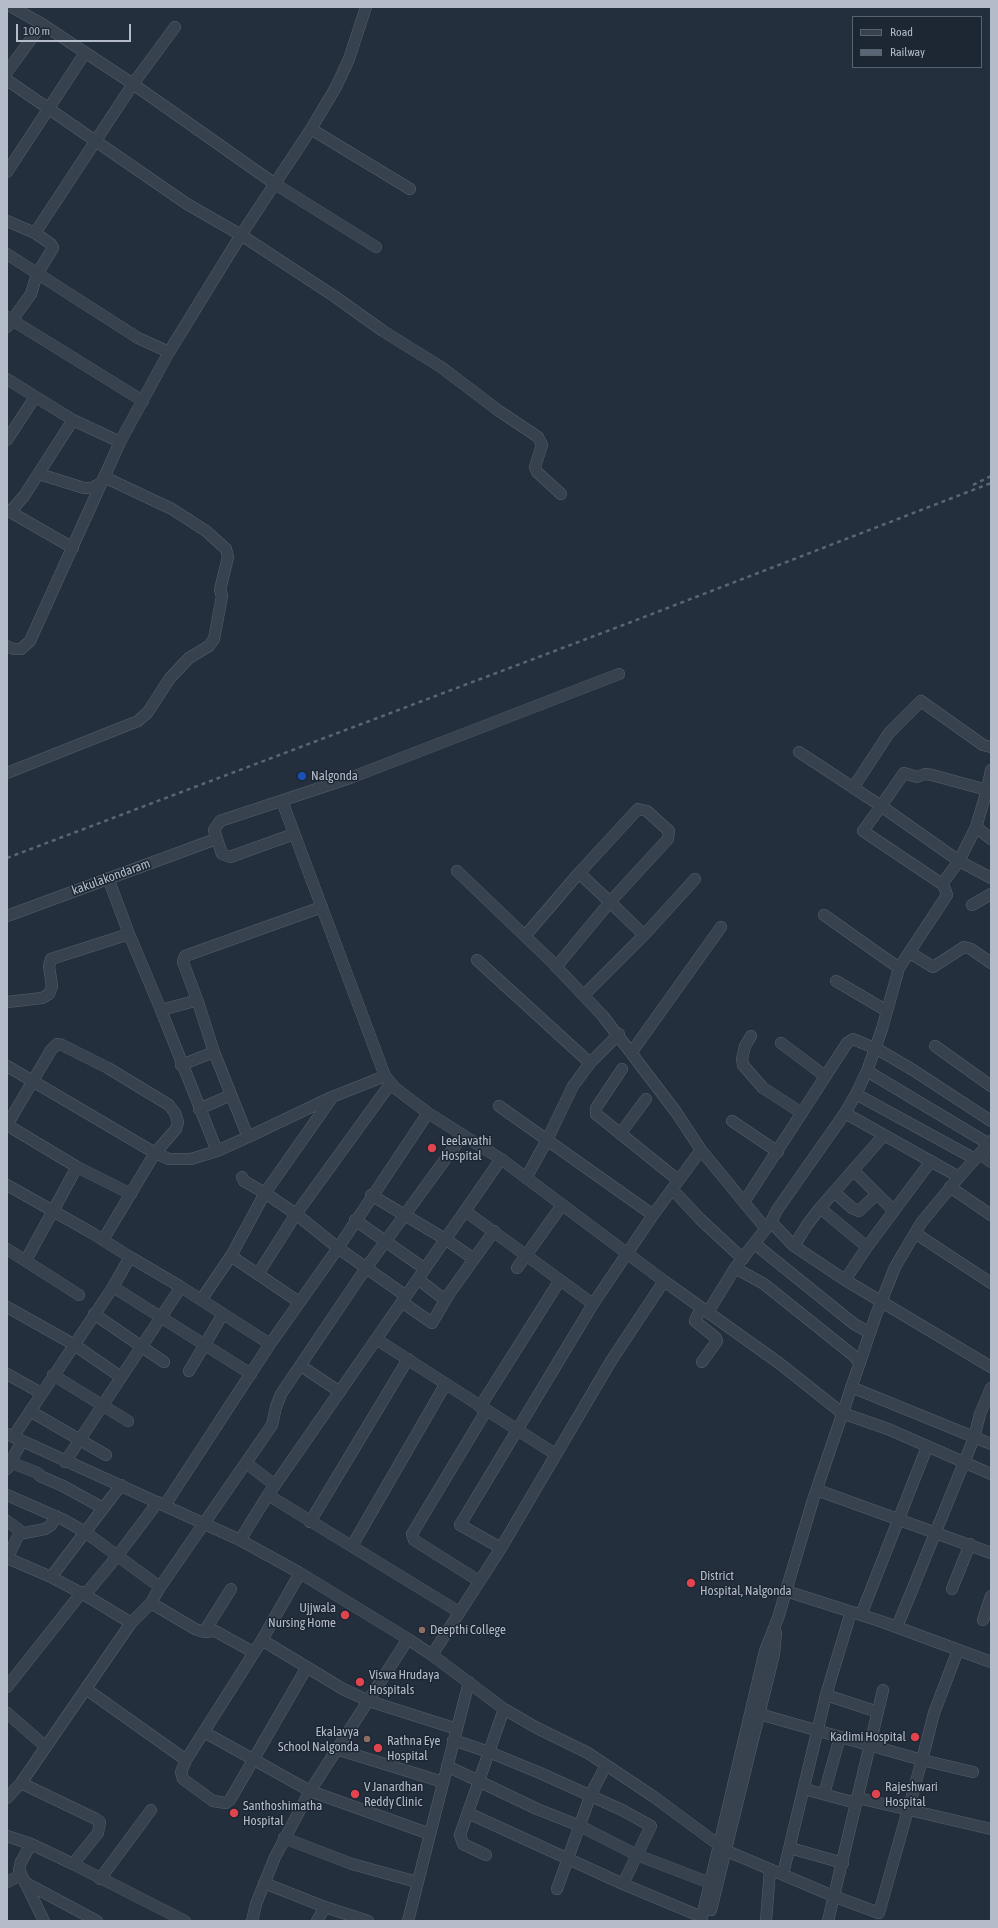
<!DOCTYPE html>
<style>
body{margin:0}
#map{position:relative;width:998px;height:1928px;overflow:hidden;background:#242f3e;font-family:"Asap Condensed",sans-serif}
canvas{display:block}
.frame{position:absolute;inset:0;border:8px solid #b4bcc9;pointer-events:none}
.legend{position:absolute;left:852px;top:16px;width:130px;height:52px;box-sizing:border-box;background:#1d2633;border:1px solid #59626f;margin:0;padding:5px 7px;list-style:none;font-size:12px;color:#b4bcc9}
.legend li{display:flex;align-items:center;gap:8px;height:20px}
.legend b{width:20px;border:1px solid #59626f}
.scale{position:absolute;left:16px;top:24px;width:115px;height:18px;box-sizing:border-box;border:2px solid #b4bcc9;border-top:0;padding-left:5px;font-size:12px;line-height:14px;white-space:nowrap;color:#b4bcc9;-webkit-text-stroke:3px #1d2633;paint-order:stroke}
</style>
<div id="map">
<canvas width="998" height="1928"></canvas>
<div class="frame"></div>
<ul class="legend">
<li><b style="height:5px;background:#38414e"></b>Road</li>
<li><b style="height:5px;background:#5a6575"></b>Railway</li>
</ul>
<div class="scale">100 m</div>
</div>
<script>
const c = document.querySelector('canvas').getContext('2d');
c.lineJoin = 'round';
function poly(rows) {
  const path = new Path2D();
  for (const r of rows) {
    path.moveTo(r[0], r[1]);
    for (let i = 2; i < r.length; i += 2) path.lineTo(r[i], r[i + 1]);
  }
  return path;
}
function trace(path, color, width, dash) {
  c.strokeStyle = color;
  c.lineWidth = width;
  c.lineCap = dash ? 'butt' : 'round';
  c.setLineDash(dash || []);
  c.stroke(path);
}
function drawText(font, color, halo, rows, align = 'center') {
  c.font = font + ' "Asap Condensed",sans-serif';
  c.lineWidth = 3;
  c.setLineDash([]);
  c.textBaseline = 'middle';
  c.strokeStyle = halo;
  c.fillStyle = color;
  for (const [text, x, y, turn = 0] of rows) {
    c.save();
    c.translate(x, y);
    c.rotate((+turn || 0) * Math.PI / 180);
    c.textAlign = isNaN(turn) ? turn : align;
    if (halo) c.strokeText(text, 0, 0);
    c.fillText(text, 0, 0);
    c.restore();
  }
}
const minor = poly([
 [12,7,42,24,133,84,275,184,376,247],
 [7,72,42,24],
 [7,80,187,204,241,235,334,296,383,331,441,367,499,411,538,437,542,445,535,467,537,472,561,494],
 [311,129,410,189],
 [7,172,85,53],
 [7,221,35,233,51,244,53,248,37,274,31,294,7,327],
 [35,233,133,84,175,27],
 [7,254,138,338,169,352],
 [7,317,143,401],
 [7,379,73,420,120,442],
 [7,440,35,397],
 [39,474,84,488,92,488,101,483],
 [7,510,73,548],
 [10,512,24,496,73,420],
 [7,646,13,649,21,649,30,641,120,442,169,352,241,235,311,129,336,87,349,59,366,7],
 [7,773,138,721,148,712,170,678,189,658,209,646,214,639,222,596,220,590,228,557,226,549,206,531,172,509,104,477],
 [904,773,917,777,925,774,932,775,987,790,976,827,959,861,881,806,904,773],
 [853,788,889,733,921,701,983,745,991,747],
 [987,790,991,770],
 [282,801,385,1076,395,1088,428,1113,501,1159,664,1281,779,1363,842,1413,888,1429,991,1474],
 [976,827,991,839],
 [294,834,230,857,222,854,214,830,220,821,350,778,619,674],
 [457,871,550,960,603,1016,676,1112,701,1150,766,1229],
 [108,878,129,934],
 [942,884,959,861,991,878],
 [972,905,991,894],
 [824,915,899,968],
 [7,916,216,839],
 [525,936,579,873],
 [910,953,933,967,964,947,971,949,991,963],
 [477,960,590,1063],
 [556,967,610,902,668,839,669,831,647,811,638,809,579,873,610,902,644,935],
 [836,981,887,1011],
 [584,995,644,935,695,879],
 [7,1002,42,998,49,994,52,986,49,966,51,959,129,934,161,1010,191,1002,198,1002,214,1052,248,1137,332,1097,385,1076],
 [198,1002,183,962,185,956,322,907],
 [161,1010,217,1151],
 [751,1036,745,1046,742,1059,743,1065,763,1088,802,1113],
 [781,1043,825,1076],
 [935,1046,991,1086],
 [631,1053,721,927],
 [181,1065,214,1052],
 [7,1066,155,1153,103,1240],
 [622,1069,596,1108,596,1114,678,1180],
 [867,1071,989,1144],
 [391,1083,296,1214,338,1248,406,1296],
 [856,1094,975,1159],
 [499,1106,653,1215],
 [199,1109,231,1095],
 [845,1113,884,1135],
 [732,1121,778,1152],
 [7,1125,51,1050,57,1044,62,1045,108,1068,169,1105,175,1113,178,1122,176,1129,155,1153,169,1159,191,1159,217,1151,248,1137],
 [7,1125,77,1167,26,1260],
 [620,1134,646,1099],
 [980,1154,991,1162],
 [77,1167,131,1194],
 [853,1170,893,1210],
 [526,1178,547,1140,573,1086,590,1063,619,1034],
 [7,1185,92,1233,130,1257,113,1287,13,1437],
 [950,1187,991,1215],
 [672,1189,700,1219,743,1259],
 [834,1192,852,1208,859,1211,877,1194],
 [371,1195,445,1239,474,1259],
 [744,1202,847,1043,853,1039,879,1050,913,1070,991,1121],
 [820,1208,867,1247],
 [465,1211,593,1304],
 [355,1220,425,1269],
 [771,1222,794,1246,845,1280,991,1367],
 [915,1233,991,1283],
 [755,1244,854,1324,870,1333],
 [794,1246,807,1225,820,1208,884,1135,959,1177],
 [7,1249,79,1295],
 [231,1256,299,1302],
 [130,1257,181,1287],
 [517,1268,562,1205],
 [735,1268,764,1284,854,1356,860,1363],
 [258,1274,296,1214,265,1193,331,1099],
 [418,1279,445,1300],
 [845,1280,867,1247,931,1161],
 [113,1287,251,1374],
 [201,1300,231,1256,265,1193,244,1181,242,1177],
 [402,1302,432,1323,449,1294,494,1231],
 [7,1307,73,1344,121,1377],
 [701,1308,695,1321,716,1338,717,1341,702,1362],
 [708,1312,735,1268,771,1222,777,1210,845,1113,856,1094,867,1071,882,1029,899,968,947,895,945,889,942,884,863,831,881,806,799,752],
 [94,1314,164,1362],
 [376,1339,555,1454],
 [301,1366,340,1392],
 [189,1371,223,1314],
 [7,1374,41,1393],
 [53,1375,128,1421],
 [851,1387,991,1444],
 [480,1407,560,1280],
 [30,1411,106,1455],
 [7,1434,240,1540,300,1573,408,1639,432,1655,504,1709,537,1728,588,1753,654,1797,727,1851,833,1896,879,1913,922,1760,759,1714],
 [7,1461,38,1473,40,1476,63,1486,103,1508],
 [65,1462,181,1287,270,1344],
 [246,1463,275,1485],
 [7,1469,22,1441],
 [817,1490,991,1553],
 [7,1495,64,1520,85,1532,160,1587,272,1425,276,1407,281,1394,366,1268,463,1135],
 [268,1495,459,1612],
 [165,1505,270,1344,338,1248,428,1113],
 [7,1521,18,1529,19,1534,7,1559],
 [310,1522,408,1359],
 [19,1534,45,1529,51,1525,56,1516],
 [240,1540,268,1495,501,1159],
 [352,1546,445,1385],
 [501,1548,460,1525,593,1304,653,1215,701,1150],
 [7,1558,51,1577,85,1595,118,1555,158,1502],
 [300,1573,262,1640,186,1760,181,1772,183,1779,213,1801,226,1803,230,1800,307,1667],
 [51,1577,121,1485],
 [479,1581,414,1540,412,1534,486,1411],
 [952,1589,970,1544],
 [786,1591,880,1621,991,1662],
 [85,1595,131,1623],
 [151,1603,195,1629,204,1632,215,1631,253,1652],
 [861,1615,927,1447],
 [983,1620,991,1596],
 [897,1627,974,1438,980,1414,991,1388],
 [204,1632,231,1589],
 [262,1640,343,1689,369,1701,457,1729],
 [958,1650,934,1713,922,1760,973,1772],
 [432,1655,501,1548,611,1361,664,1281],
 [7,1687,82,1592],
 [86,1689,186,1760],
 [826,1695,878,1712],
 [7,1713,46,1747],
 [204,1732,310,1791,430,1834,469,1682],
 [453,1740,489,1752,540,1773,622,1810,651,1826,637,1855,710,1883],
 [336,1749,443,1782],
 [447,1766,537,1809,580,1826,637,1855,623,1884,702,1917],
 [21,1783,96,1819,100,1822,98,1833,73,1864],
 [804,1789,856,1803],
 [824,1794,840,1737],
 [7,1798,21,1783,131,1623,151,1603,160,1587],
 [858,1798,991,1829],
 [468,1813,623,1884],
 [7,1836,31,1844,73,1864,185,1921],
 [284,1838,352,1864,417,1882],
 [31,1844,21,1862,19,1870,44,1921],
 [790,1848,843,1863],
 [486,1855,463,1844,460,1835,504,1709],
 [783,1874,826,1695,851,1612],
 [100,1879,151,1810],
 [7,1882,21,1875],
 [26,1883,97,1921],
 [264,1883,325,1907,368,1921],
 [557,1889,591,1794,606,1765],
 [711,1910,774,1654,776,1633],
 [252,1921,256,1904,275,1857,310,1791,408,1639],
 [317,1921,325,1907],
 [408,1921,430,1834],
 [701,1921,765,1651,778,1618,813,1500,876,1315,895,1267,921,1223,959,1177,991,1141],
 [766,1921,770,1870],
 [828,1921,883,1690]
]);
trace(minor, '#565f6c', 12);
trace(minor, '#38414e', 11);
trace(poly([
 [973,485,991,476],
 [7,858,626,624,991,483]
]), '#5a6575', 2.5, [4, 4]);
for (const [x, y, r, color] of [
 [302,776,5,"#1a4fb4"],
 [432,1148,5,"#e0444e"],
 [691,1583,5,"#e0444e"],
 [345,1615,5,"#e0444e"],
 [422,1630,4,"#8d6e63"],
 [360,1682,5,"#e0444e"],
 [915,1737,5,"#e0444e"],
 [367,1739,4,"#8d6e63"],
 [378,1748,5,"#e0444e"],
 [355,1794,5,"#e0444e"],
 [876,1794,5,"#e0444e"],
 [234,1813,5,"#e0444e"]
]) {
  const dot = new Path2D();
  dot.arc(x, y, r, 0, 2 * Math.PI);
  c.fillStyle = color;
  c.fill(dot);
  trace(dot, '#1d2633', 1.5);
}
drawText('13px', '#b4bcc9', '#1d2633', [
 ["Nalgonda",311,776],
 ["Leelavathi",441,1141],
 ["Hospital",441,1156],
 ["District",700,1576],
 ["Hospital, Nalgonda",700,1591],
 ["Ujjwala",336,1608,"right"],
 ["Nursing Home",336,1623,"right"],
 ["Deepthi College",430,1630],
 ["Viswa Hrudaya",369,1675],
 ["Hospitals",369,1690],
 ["Ekalavya",359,1732,"right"],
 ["School Nalgonda",359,1747,"right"],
 ["Kadimi Hospital",906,1737,"right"],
 ["Rathna Eye",387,1741],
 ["Hospital",387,1756],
 ["V Janardhan",364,1787],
 ["Reddy Clinic",364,1802],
 ["Rajeshwari",885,1787],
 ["Hospital",885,1802],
 ["Santhoshimatha",243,1806],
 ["Hospital",243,1821]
], 'left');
drawText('13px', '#b4bcc9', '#1d2633', [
 ["kakulakondaram",111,877,-20]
]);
</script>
